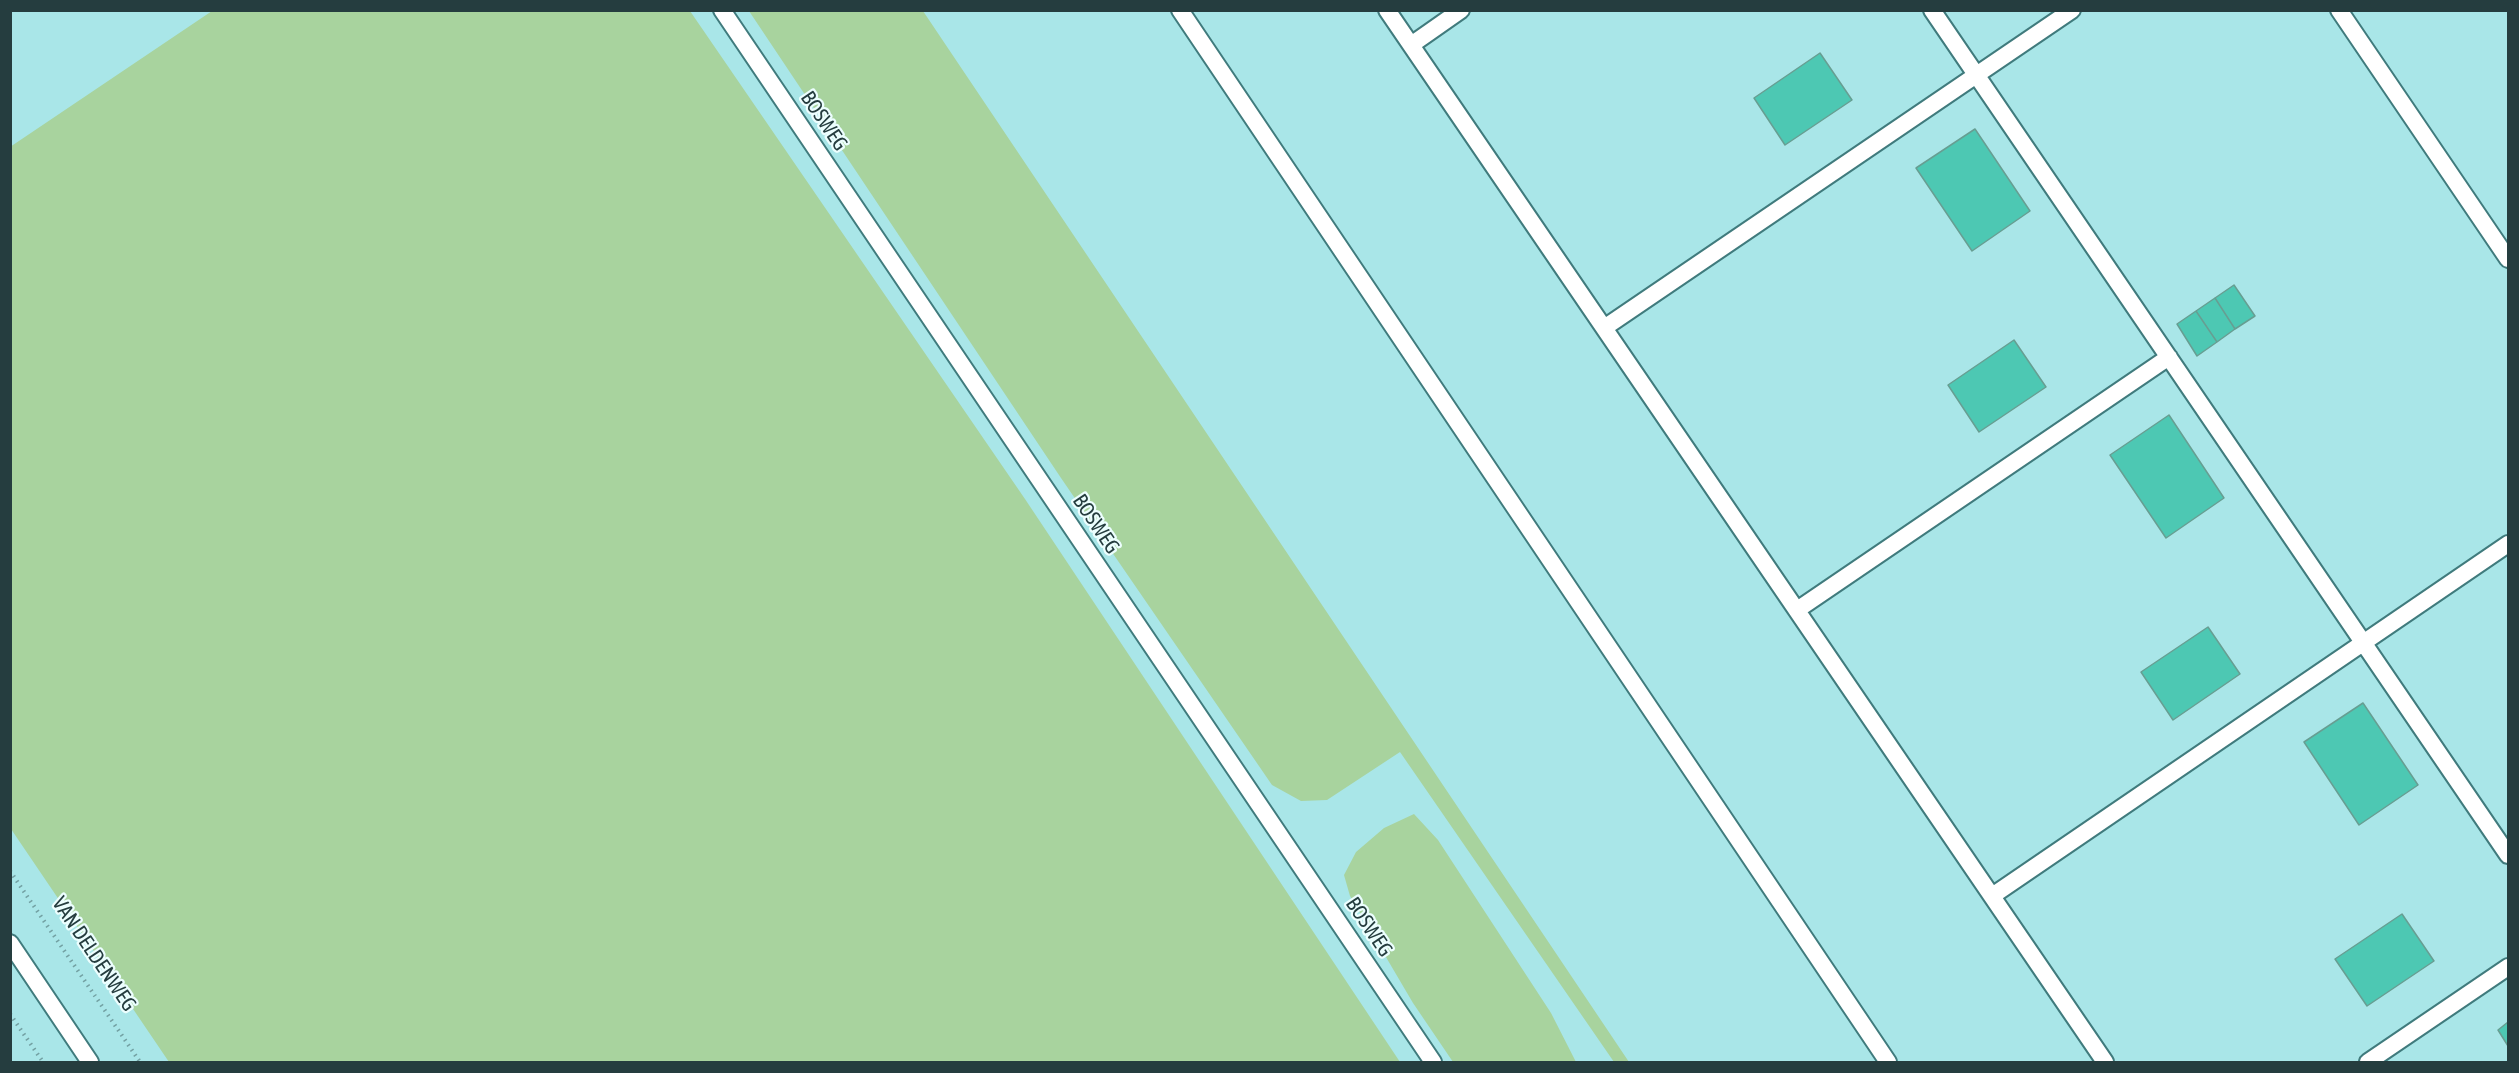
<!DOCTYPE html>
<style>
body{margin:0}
#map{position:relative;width:2519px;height:1073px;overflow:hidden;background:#a9e6e8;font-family:"Asap Condensed",sans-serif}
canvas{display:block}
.frame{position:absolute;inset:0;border:12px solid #253d3f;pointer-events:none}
</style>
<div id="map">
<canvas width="2519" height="1073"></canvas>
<div class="frame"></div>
</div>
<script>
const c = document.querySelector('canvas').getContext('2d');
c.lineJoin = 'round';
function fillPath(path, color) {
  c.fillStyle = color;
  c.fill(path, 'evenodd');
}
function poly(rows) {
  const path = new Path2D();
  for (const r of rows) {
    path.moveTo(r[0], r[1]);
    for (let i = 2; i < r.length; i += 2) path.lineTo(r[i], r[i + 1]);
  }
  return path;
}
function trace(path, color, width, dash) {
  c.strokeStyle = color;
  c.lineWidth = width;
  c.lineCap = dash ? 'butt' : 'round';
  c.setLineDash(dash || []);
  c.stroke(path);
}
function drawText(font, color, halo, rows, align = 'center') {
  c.font = font + ' "Asap Condensed",sans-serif';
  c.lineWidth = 4.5;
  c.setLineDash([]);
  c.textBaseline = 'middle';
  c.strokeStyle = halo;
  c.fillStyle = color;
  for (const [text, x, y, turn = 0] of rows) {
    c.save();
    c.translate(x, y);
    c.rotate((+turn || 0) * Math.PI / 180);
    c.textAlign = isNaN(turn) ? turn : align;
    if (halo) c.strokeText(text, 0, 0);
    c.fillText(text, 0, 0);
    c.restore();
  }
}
fillPath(poly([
 [212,11,690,11,1025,499,1400,1062,169,1062,11,829,10,147],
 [749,11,923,11,1629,1062,1614,1062,1400,752,1327,800,1301,801,1272,785,1061,478],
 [1414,814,1438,840,1551,1013,1576,1062,1453,1062,1413,1003,1350,896,1344,875,1356,852,1384,828]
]), '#a8d39e');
const building = poly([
 [1820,53,1852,100,1785,145,1754,98,1820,53],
 [1975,129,2030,211,1972,251,1916,168,1975,129],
 [2234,285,2255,316,2235,329,2215,298,2234,285],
 [2215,298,2235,329,2217,342,2196,311,2215,298],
 [2196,311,2217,342,2197,356,2177,324,2196,311],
 [2014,340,2046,387,1979,432,1948,385,2014,340],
 [2169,415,2224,498,2166,538,2110,455,2169,415],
 [2208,627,2240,674,2173,720,2141,672,2208,627],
 [2363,703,2418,785,2359,825,2304,742,2363,703],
 [2402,914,2434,961,2367,1006,2335,959,2402,914],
 [2508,1022,2508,1046,2498,1030,2508,1022]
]);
fillPath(building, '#4dc8b3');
trace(building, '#679e92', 1.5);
const lane = poly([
 [722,10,1433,1062],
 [1180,10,1888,1062],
 [1387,10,1604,328,2072,10],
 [1932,10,2508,855],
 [2339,10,2508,259],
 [1411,45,1461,10],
 [1604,328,2105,1062],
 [1797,610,2169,357],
 [1992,896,2508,544],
 [10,943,90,1062],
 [2368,1062,2508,967]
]);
trace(lane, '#407b7d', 20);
trace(poly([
 [10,871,140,1062],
 [10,1014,43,1062]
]), '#73a1a3', 4, [1.5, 4.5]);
trace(lane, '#fff', 16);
drawText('21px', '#253d3f', '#ecfefe', [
 ["BOSWEG",824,121,56],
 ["BOSWEG",1096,524,56],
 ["BOSWEG",1369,927,56],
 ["VAN DELDENWEG",94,954,56]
]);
</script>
